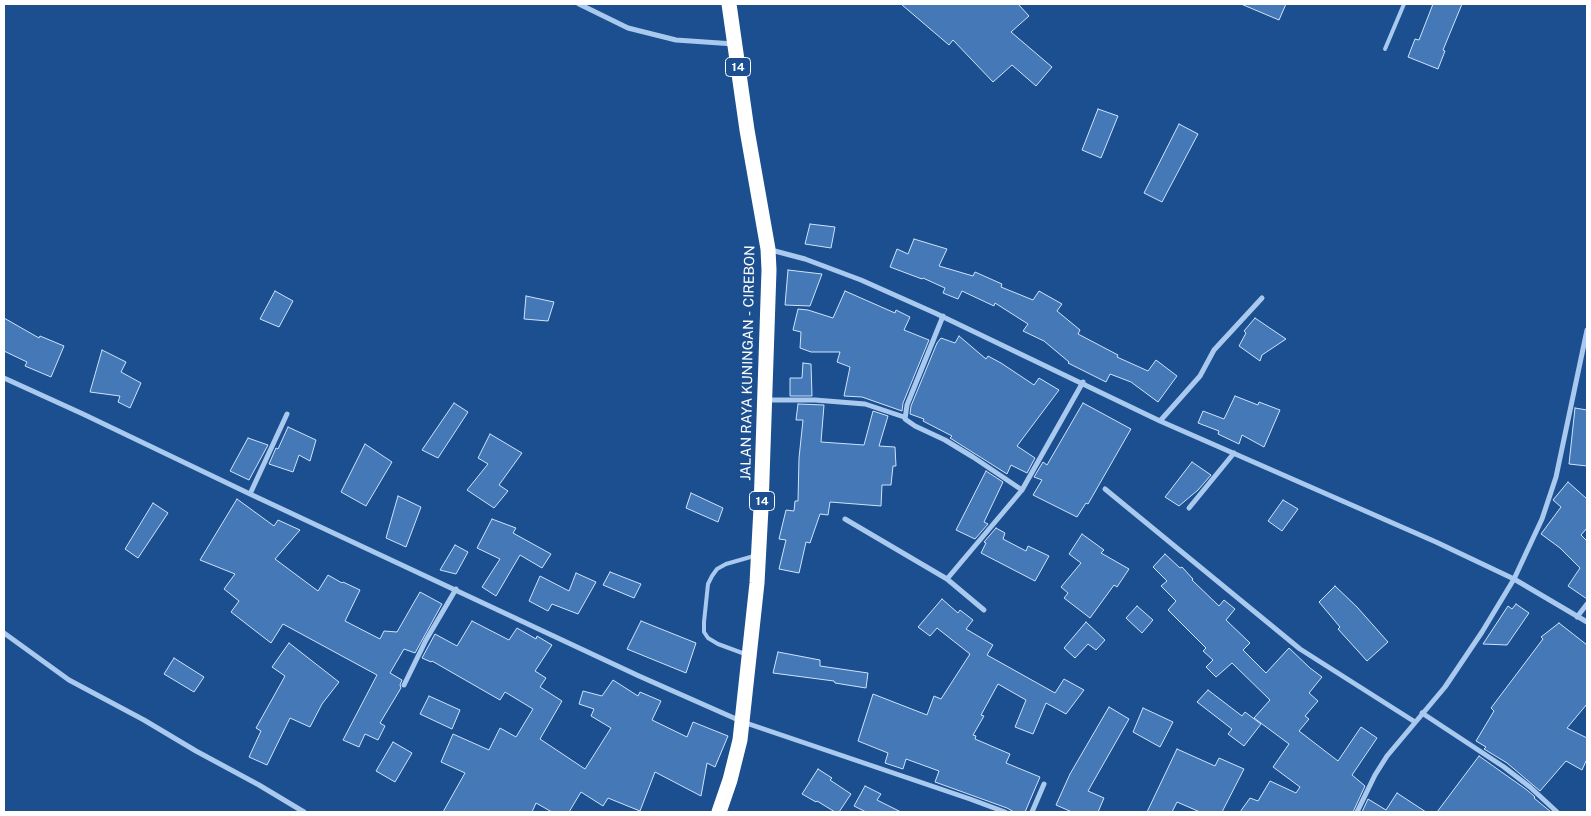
<!DOCTYPE html>
<style>
body{margin:0}
#map{position:relative;width:1591px;height:816px;overflow:hidden;background:#1b4f8f;font-family:"Public Sans",sans-serif}
canvas{display:block}
.frame{position:absolute;inset:0;border:5px solid #fff;pointer-events:none}
</style>
<div id="map">
<canvas width="1591" height="816"></canvas>
<div class="frame"></div>
</div>
<script>
const c = document.querySelector('canvas').getContext('2d');
c.lineJoin = 'round';
function fillPath(path, color) {
  c.fillStyle = color;
  c.fill(path, 'evenodd');
}
function poly(rows) {
  const path = new Path2D();
  for (const r of rows) {
    path.moveTo(r[0], r[1]);
    for (let i = 2; i < r.length; i += 2) path.lineTo(r[i], r[i + 1]);
  }
  return path;
}
function trace(path, color, width, dash) {
  c.strokeStyle = color;
  c.lineWidth = width;
  c.lineCap = dash ? 'butt' : 'round';
  c.setLineDash(dash || []);
  c.stroke(path);
}
function drawText(font, color, halo, rows, align = 'center') {
  c.font = font + ' "Public Sans",sans-serif';
  c.lineWidth = 5;
  c.setLineDash([]);
  c.textBaseline = 'middle';
  c.strokeStyle = halo;
  c.fillStyle = color;
  for (const [text, x, y, turn = 0] of rows) {
    c.save();
    c.translate(x, y);
    c.rotate((+turn || 0) * Math.PI / 180);
    c.textAlign = isNaN(turn) ? turn : align;
    if (halo) c.strokeText(text, 0, 0);
    c.fillText(text, 0, 0);
    c.restore();
  }
}
const building = poly([
 [901,4,1018,4,1029,16,1011,32,1052,67,1036,86,1012,65,993,82,953,40,949,45,901,4],
 [1241,4,1286,4,1279,20,1241,4],
 [1433,4,1462,4,1443,50,1445,51,1438,69,1408,57,1415,39,1419,40,1433,4],
 [1098,109,1118,116,1101,158,1082,150,1098,109],
 [1179,124,1198,134,1162,202,1144,193,1179,124],
 [810,224,835,227,831,248,805,244,810,224],
 [914,239,947,249,939,266,973,276,975,272,1002,284,1001,287,1033,300,1039,291,1062,304,1057,311,1080,330,1078,334,1118,355,1117,357,1148,371,1156,360,1177,376,1158,402,1131,382,1110,374,1106,382,1068,363,1069,362,1044,341,1023,331,1028,324,995,303,994,306,962,291,958,299,943,293,945,288,923,278,922,279,890,267,897,249,908,254,914,239],
 [788,270,822,274,810,306,785,305,788,270],
 [275,291,293,301,279,327,260,319,275,291],
 [845,291,895,313,896,310,910,317,904,330,929,340,903,403,902,411,862,397,844,396,850,367,837,362,840,352,811,352,800,348,801,332,793,330,798,309,808,310,833,318,845,291],
 [526,296,554,302,548,321,524,319,526,296],
 [4,318,39,338,40,336,64,346,51,377,25,366,27,362,4,351,4,318],
 [1255,318,1286,339,1262,355,1260,361,1239,346,1246,333,1244,331,1255,318],
 [959,336,986,359,988,356,1001,363,1034,385,1039,378,1059,390,1017,446,1035,458,1027,473,1011,465,1007,474,950,438,952,436,923,421,924,419,910,414,911,406,937,343,941,338,955,343,959,336],
 [102,350,126,362,121,372,141,383,130,408,118,402,120,396,90,392,102,350],
 [803,363,811,364,812,396,790,396,790,378,802,378,803,363],
 [1235,396,1258,405,1259,402,1280,410,1264,447,1242,435,1239,444,1218,434,1219,431,1198,423,1203,411,1224,419,1235,396],
 [454,403,468,412,438,458,422,450,454,403],
 [1083,403,1131,429,1088,504,1086,503,1077,517,1033,495,1042,480,1034,477,1043,462,1047,465,1083,403],
 [798,404,824,405,821,442,864,445,873,411,888,416,879,446,895,447,896,466,893,466,891,485,882,485,881,506,830,502,828,515,820,514,810,543,806,542,799,573,779,569,786,540,779,539,786,510,794,511,795,501,798,501,799,458,803,420,796,420,798,404],
 [1575,408,1587,410,1587,466,1569,464,1575,408],
 [288,427,316,440,310,461,299,455,293,472,269,464,276,448,278,449,288,427],
 [490,434,522,453,499,485,508,491,494,508,467,490,488,464,478,458,490,434],
 [248,438,268,445,249,480,230,471,248,438],
 [365,444,392,462,366,506,341,492,365,444],
 [1192,462,1211,475,1198,490,1179,506,1165,497,1192,462],
 [986,471,1003,482,984,522,988,524,975,539,956,530,986,471],
 [1568,482,1587,499,1587,528,1581,535,1587,541,1587,599,1568,586,1580,568,1560,548,1541,534,1561,507,1553,500,1568,482],
 [691,493,723,508,718,522,686,508,691,493],
 [398,496,421,507,406,547,386,538,398,496],
 [237,499,274,526,278,520,300,530,275,559,318,591,328,575,342,583,343,582,360,590,345,621,380,639,384,631,397,632,420,592,442,604,415,653,404,649,390,673,402,680,400,685,401,688,380,723,385,726,378,740,365,734,359,747,343,740,377,675,283,624,271,643,231,612,239,601,224,589,235,574,200,560,237,499],
 [1283,500,1298,509,1282,531,1268,521,1283,500],
 [153,503,168,513,138,558,125,549,153,503],
 [492,519,516,528,513,533,551,554,542,568,520,555,496,596,482,587,500,559,477,548,492,519],
 [996,528,1005,533,1003,539,1026,551,1028,546,1049,556,1035,581,981,553,986,543,984,542,996,528],
 [1082,534,1104,550,1101,553,1129,569,1117,587,1114,585,1090,618,1064,598,1068,593,1061,587,1081,563,1069,554,1082,534],
 [455,545,468,552,456,574,440,570,455,545],
 [1165,554,1180,568,1182,567,1193,579,1192,580,1219,606,1224,600,1235,609,1226,620,1250,643,1243,650,1266,673,1289,648,1310,668,1322,677,1309,693,1318,701,1305,716,1309,719,1299,731,1338,761,1361,727,1377,738,1352,775,1365,786,1353,812,1240,812,1250,798,1258,801,1270,781,1296,793,1300,787,1273,767,1289,744,1254,718,1270,700,1232,663,1216,677,1206,667,1213,660,1203,651,1206,648,1168,610,1176,601,1161,586,1167,581,1153,567,1165,554],
 [610,572,641,584,634,598,603,585,610,572],
 [576,573,596,582,578,614,552,604,548,611,529,601,540,576,569,591,576,573],
 [1335,586,1357,607,1388,642,1367,661,1338,629,1340,627,1319,602,1335,586],
 [942,599,958,613,960,610,973,620,966,629,993,645,987,655,1055,693,1064,679,1084,690,1066,714,1046,703,1033,734,1015,727,1026,700,998,684,981,715,984,716,973,735,976,736,975,739,1010,754,1006,763,1040,777,1025,812,1014,812,1007,808,935,782,939,771,906,759,903,769,885,763,888,753,858,741,873,694,927,715,934,696,941,699,970,654,937,628,930,636,918,627,942,599],
 [1516,604,1529,613,1507,645,1483,644,1508,606,1512,609,1516,604],
 [1137,606,1153,620,1142,633,1126,618,1137,606],
 [472,621,509,640,517,628,536,639,537,636,552,645,535,671,546,678,540,687,562,701,540,739,585,769,611,728,591,716,594,709,579,704,583,691,602,696,613,680,638,696,640,692,661,701,652,720,687,737,693,722,728,736,715,767,707,763,701,796,655,772,640,811,608,798,603,806,581,792,569,812,552,812,536,803,532,812,443,812,465,773,441,762,453,734,489,750,500,728,516,737,533,709,505,692,500,700,432,661,431,662,422,658,435,634,457,646,472,621],
 [641,621,696,643,686,673,627,649,641,621],
 [1086,622,1105,640,1096,650,1088,644,1075,658,1064,648,1086,622],
 [1559,623,1587,645,1587,704,1567,728,1587,738,1587,759,1582,770,1566,761,1540,791,1507,763,1484,749,1486,747,1476,741,1494,711,1491,708,1543,639,1541,637,1559,623],
 [289,643,339,682,322,704,310,727,290,718,267,765,249,757,261,731,256,728,285,676,272,667,289,643],
 [778,652,820,660,820,666,868,673,866,688,835,683,834,681,773,673,778,652],
 [174,658,204,677,194,692,164,674,174,658],
 [1208,690,1242,716,1245,712,1261,724,1244,746,1228,734,1232,729,1197,702,1208,690],
 [429,696,460,710,452,729,420,714,429,696],
 [1109,707,1129,719,1088,791,1104,798,1098,812,1072,812,1056,805,1070,774,1109,707],
 [1143,708,1173,722,1160,747,1133,732,1143,708],
 [393,742,412,753,395,782,376,771,393,742],
 [1177,749,1215,766,1219,758,1244,769,1222,812,1200,812,1177,802,1172,812,1147,812,1177,749],
 [1479,756,1527,790,1535,797,1534,798,1551,812,1437,812,1479,756],
 [818,769,832,778,830,780,851,794,839,812,835,812,817,801,816,802,802,794,818,769],
 [865,786,881,794,877,800,901,812,866,812,854,806,865,786],
 [1397,793,1426,812,1362,812,1368,799,1386,810,1397,793]
]);
fillPath(building, '#4478b7');
trace(building, '#cfe3fa', 1);
trace(poly([
 [1385,49,1404,4],
 [745,654,718,644,708,638,704,632,704,622,708,584,712,576,717,569,726,564,754,556]
]), '#a9c9ee', 4);
trace(poly([
 [579,4,628,28,676,40,734,44],
 [771,250,805,259,861,280,935,313,1160,421,1436,542,1514,579,1587,622],
 [943,316,907,405,905,419,915,426,945,440,973,457,1022,490],
 [4,378,83,414,250,494,639,676,743,722,970,799,1005,812],
 [767,400,815,400,865,404,904,417],
 [1160,421,1200,376,1214,350,1262,298],
 [1105,489,1300,649,1415,722],
 [250,494,287,414],
 [1189,508,1234,453],
 [845,519,947,579,984,610],
 [947,579,1022,490,1083,382],
 [1577,617,1587,604],
 [4,633,69,680,144,720,196,751,259,785,304,812],
 [404,685,426,640,456,589],
 [1422,713,1504,767,1530,787,1557,812],
 [1032,812,1044,784],
 [1357,812,1375,775,1387,756,1445,687,1482,632,1514,579,1542,519,1556,477,1587,330]
]), '#a9c9ee', 5);
trace(poly([
 [719,812,730,780,740,740,757,583,761,508,769,270,768,249,747,130,729,4]
]), '#fff', 15);
for (const [x, y, w] of [
 [738,67,25],
 [762,501,25]
]) {
  const box = new Path2D();
  box.roundRect(x - w / 2, y - 9.5, w, 19, 4);
  c.fillStyle = '#1b4f8f';
  c.fill(box);
  trace(box, '#fff', 1);
}
drawText('bold 12px', '#fff', null, [
 ["14",738,67],
 ["14",762,501]
]);
drawText('14px', '#fff', '#1b4f8f', [
 ["JALAN RAYA KUNINGAN - CIREBON",748,363,-89]
]);
</script>
